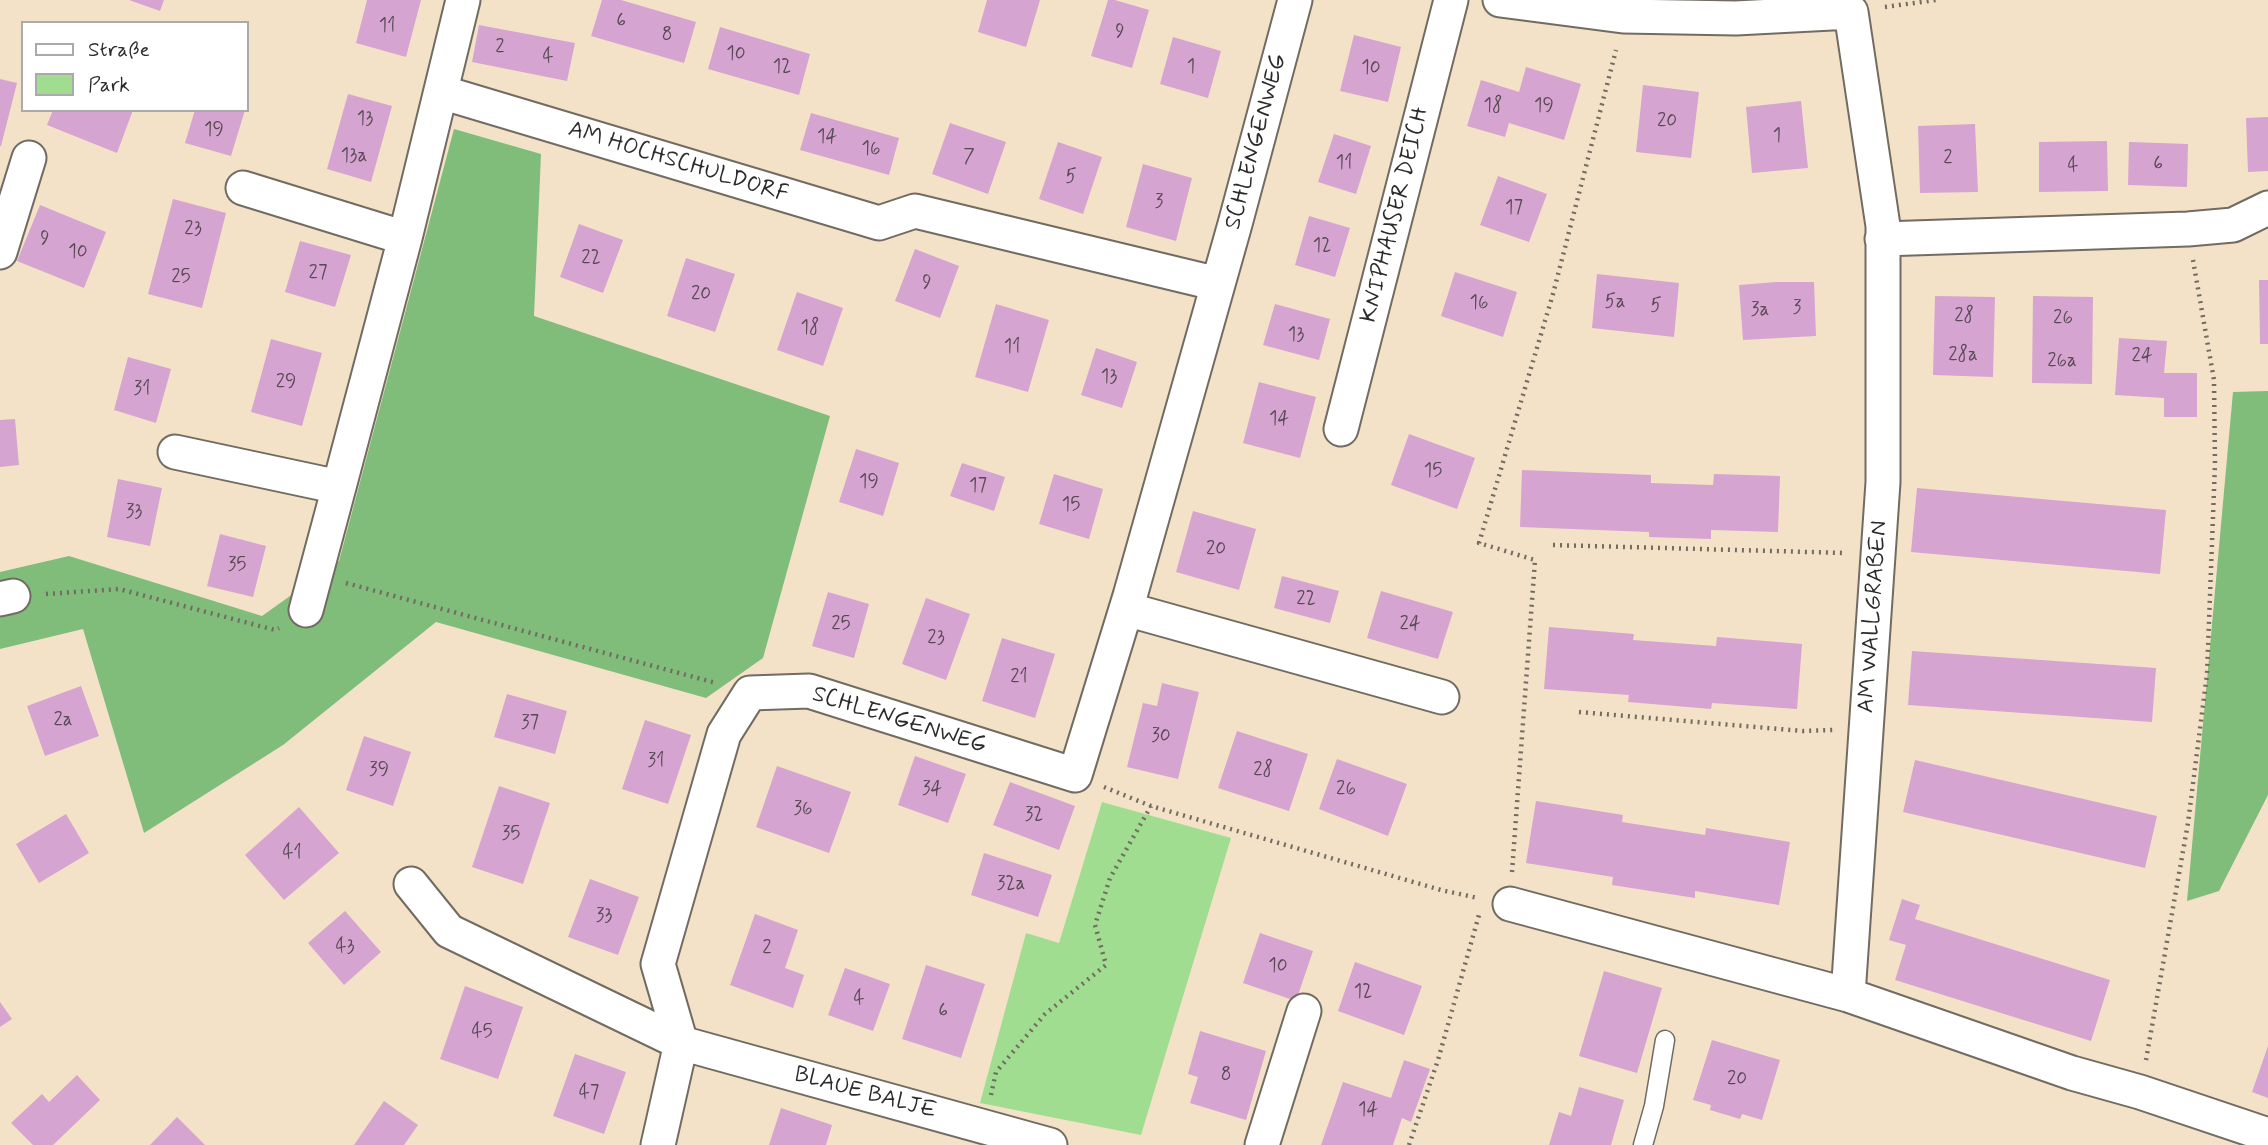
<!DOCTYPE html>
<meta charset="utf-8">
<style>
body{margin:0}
#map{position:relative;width:2268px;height:1145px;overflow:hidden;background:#f4e2c8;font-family:Mynerve,sans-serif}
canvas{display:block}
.legend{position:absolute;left:21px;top:21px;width:228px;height:91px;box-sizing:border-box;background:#fff;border:2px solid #aaa;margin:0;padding:9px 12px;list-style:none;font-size:21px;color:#2b2b2b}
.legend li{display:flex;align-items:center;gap:14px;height:35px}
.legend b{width:35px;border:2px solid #aaa}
</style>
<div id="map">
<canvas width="2268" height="1145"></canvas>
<ul class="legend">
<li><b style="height:9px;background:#fff"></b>Straße</li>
<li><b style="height:19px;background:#a1dd90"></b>Park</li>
</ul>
</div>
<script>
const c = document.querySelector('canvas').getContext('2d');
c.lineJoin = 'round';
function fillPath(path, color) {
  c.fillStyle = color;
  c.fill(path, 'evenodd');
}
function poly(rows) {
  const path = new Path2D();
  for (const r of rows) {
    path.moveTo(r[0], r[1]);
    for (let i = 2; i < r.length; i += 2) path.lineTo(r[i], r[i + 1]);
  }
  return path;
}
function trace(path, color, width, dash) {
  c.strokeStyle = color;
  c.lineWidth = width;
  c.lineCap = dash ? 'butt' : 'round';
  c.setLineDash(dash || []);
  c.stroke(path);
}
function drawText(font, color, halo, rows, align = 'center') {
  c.font = font + ' Mynerve,sans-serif';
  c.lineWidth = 5;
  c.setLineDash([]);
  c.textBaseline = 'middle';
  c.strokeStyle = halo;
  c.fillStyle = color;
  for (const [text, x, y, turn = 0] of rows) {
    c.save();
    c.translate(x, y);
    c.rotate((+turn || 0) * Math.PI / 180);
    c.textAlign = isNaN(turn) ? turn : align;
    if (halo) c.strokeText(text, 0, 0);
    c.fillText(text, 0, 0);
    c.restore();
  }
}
fillPath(poly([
 [1102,802,1231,838,1141,1135,980,1103,1026,933,1059,943]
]), '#a1dd90');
fillPath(poly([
 [454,129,541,154,534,316,830,416,763,658,706,698,436,622,283,745,144,833,83,629,0,649,0,572,69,556,262,616,339,561],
 [2268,391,2268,795,2219,891,2187,901,2233,392]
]), '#80bc7a');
fillPath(poly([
 [129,0,164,0,160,11],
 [367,0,421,0,406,57,356,43],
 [602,0,621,0,696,22,684,63,591,36],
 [987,0,1040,0,1026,47,978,32],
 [1108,0,1115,0,1149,10,1132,68,1091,56],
 [479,25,575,43,567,81,472,62],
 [720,27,810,54,799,95,708,69],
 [1354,35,1401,47,1388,102,1340,91],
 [1173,37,1221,51,1208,98,1160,84],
 [1526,67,1581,84,1564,140,1509,123,1505,137,1467,126,1481,80,1519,92],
 [0,79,17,83,1,146,0,146],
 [1643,85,1699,92,1691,158,1636,152],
 [348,94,392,106,371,182,327,169],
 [1801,101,1808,168,1752,173,1746,107],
 [53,110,133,110,117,153,47,125],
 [195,110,245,110,231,156,185,143],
 [811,113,899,138,889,175,800,150],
 [2268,117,2268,171,2248,172,2246,118],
 [950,123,1006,142,988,194,932,174],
 [1975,124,1978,192,1920,193,1918,126],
 [1334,134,1371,146,1356,194,1318,182],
 [2107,141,2108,191,2039,192,2039,142],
 [1058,142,1102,157,1083,214,1039,199],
 [2129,142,2188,144,2187,187,2128,185],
 [1143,164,1192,178,1176,241,1126,227],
 [1498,176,1547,194,1529,242,1480,225],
 [173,199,226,213,202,308,148,294],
 [40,205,106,232,84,288,17,261],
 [1309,216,1350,228,1335,277,1295,265],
 [579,224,623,240,603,293,560,277],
 [300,241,351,255,335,307,285,292],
 [915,249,959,266,940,318,895,301],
 [686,258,735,274,715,332,667,316],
 [1455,272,1517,292,1503,337,1441,316],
 [1597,274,1679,283,1674,337,1592,328],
 [2259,280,2268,280,2268,344,2260,344],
 [1777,282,1814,282,1816,336,1743,340,1739,285],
 [797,292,843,308,823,366,777,350],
 [1935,296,1995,297,1993,377,1933,375],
 [2033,296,2093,297,2092,384,2032,383],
 [996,304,1049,320,1028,392,975,377],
 [1275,304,1330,319,1319,360,1263,345],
 [2119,338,2167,341,2164,373,2197,373,2197,417,2164,417,2164,398,2115,395],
 [271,339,322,353,302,426,251,412],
 [1096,348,1137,362,1122,408,1081,395],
 [128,357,171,369,156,423,114,410],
 [1259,382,1316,397,1300,458,1243,443],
 [15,419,19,465,0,467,0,420],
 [1409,434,1475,458,1457,509,1391,485],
 [856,449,899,463,883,516,839,502],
 [962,463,1005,477,994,511,950,496],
 [1522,470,1651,475,1651,483,1713,485,1714,474,1780,476,1778,532,1711,530,1711,539,1649,537,1649,532,1520,527],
 [1054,474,1103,489,1089,539,1039,524],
 [118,479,162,488,150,546,107,537],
 [1917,488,2166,510,2160,574,1911,552],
 [1193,511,1256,529,1239,590,1176,572],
 [220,534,266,546,253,597,207,586],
 [1282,576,1339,591,1330,623,1274,608],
 [1381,591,1453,612,1438,659,1367,638],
 [828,592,869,604,854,658,812,646],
 [926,598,970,614,946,680,902,664],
 [1549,627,1634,634,1633,640,1716,646,1717,637,1802,644,1797,709,1712,703,1711,709,1628,702,1629,695,1544,689],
 [1002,638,1055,654,1035,718,982,701],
 [1912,651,2156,668,2152,722,1908,705],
 [1162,683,1199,692,1178,779,1127,767,1143,703,1157,706],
 [81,686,99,736,45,756,27,706],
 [507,694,567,711,555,754,494,737],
 [645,720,691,735,668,804,622,789],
 [1237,731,1308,754,1289,811,1218,788],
 [364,736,411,752,393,806,346,790],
 [915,756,966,774,948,823,898,805],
 [1337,759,1407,784,1388,836,1319,809],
 [1915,760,2157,816,2145,868,1903,812],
 [777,766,851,792,829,853,756,827],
 [1010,782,1075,806,1059,850,993,825],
 [499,786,550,803,523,884,472,867],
 [1536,801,1623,815,1622,822,1705,835,1706,828,1790,842,1779,905,1695,891,1695,898,1612,885,1613,877,1526,863],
 [299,807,339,853,284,900,245,855],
 [66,814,89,853,39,883,16,844],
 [984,853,1052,875,1038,917,971,895],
 [590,879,639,897,618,955,568,937],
 [1902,899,1920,905,1915,919,2110,980,2091,1041,1895,980,1906,945,1889,940],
 [345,911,381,952,344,985,308,943],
 [755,914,798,930,785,968,804,975,793,1008,730,985],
 [1260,933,1313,951,1296,1001,1243,983],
 [1355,962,1422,986,1404,1035,1338,1011],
 [926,965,985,984,961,1058,902,1039],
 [845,968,890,984,873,1031,828,1015],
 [1604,971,1662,988,1637,1073,1579,1056],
 [465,986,523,1007,498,1079,440,1059],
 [0,1002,12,1019,0,1027],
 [1200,1031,1266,1051,1246,1120,1190,1103,1198,1077,1188,1074],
 [1712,1040,1780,1060,1762,1120,1742,1114,1740,1119,1710,1110,1711,1105,1693,1100],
 [2268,1046,2268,1098,2252,1092],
 [575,1054,626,1072,604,1134,553,1116],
 [1404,1060,1430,1069,1411,1122,1402,1118,1393,1145,1321,1145,1343,1082,1391,1098],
 [77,1075,100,1100,53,1145,33,1145,11,1123,42,1094,49,1102],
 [1579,1087,1624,1100,1611,1145,1549,1145,1559,1112,1571,1116],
 [384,1101,418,1125,404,1145,354,1145],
 [781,1108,832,1125,826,1145,769,1145],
 [177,1117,205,1145,150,1145]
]), '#d6a4d1');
const lane = poly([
 [1643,1145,1654,1106,1665,1040]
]);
const street = poly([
 [1500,0,1623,16,1736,18,1851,12,1883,226,1883,482,1848,995],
 [441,92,879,223,915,211,1218,284],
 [243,188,405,238],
 [1882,239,2188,229,2233,225,2268,208],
 [0,252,29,158],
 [1341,429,1451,0],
 [175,452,339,487,405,238,463,0],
 [0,599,13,596],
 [1126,609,1442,697],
 [306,610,339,487],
 [411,884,449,931,681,1043,1050,1145],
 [1510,904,1848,995,2072,1073,2140,1092,2268,1135],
 [658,1145,681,1043,658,964,724,734,750,693,809,691,1075,775,1130,596,1235,224,1295,0],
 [1262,1145,1304,1011]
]);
trace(lane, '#716b62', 21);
trace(street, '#716b62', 37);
trace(poly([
 [1885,7,1936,0],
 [1553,545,1846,553],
 [346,583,716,683],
 [46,594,119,589,275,630,279,628],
 [1579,712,1803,731,1834,730],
 [1104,787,1151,806,1441,890,1478,898],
 [1512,872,1535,560,1479,543,1553,294,1616,50],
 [2146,1060,2188,823,2207,674,2215,464,2214,380,2193,260],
 [991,1095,996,1072,1045,1014,1106,965,1095,925,1110,878,1151,806],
 [1409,1145,1438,1060,1479,915]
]), '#716b62', 4.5, [2, 5]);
trace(lane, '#fff', 18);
trace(street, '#fff', 33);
drawText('19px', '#564954', null, [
 ["6",621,22],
 ["11",387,27],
 ["9",1120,33],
 ["8",667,36],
 ["2",500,48],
 ["10",736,55],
 ["4",548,58],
 ["12",782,68],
 ["1",1191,68],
 ["10",1371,69],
 ["18",1493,107],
 ["19",1544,107],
 ["13",365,120],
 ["20",1667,122],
 ["19",214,131],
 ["1",1777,137],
 ["14",827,138],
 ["16",871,150],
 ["13a",354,157],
 ["7",969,158],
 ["2",1948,159],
 ["11",1344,164],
 ["6",2158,165],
 ["4",2073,167],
 ["5",1071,178],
 ["3",1159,203],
 ["17",1514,209],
 ["23",193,230],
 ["9",45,240],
 ["12",1322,247],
 ["10",78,253],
 ["22",591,259],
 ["27",318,274],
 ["25",181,278],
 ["9",927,284],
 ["20",701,295],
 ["5a",1615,303],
 ["16",1479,304],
 ["5",1656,307],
 ["3",1797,309],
 ["3a",1760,311],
 ["28",1964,317],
 ["26",2063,319],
 ["18",810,329],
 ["13",1296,336],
 ["11",1012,348],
 ["28a",1963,356],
 ["24",2142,357],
 ["26a",2062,362],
 ["13",1109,378],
 ["29",286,383],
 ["31",142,390],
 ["14",1279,420],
 ["15",1433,472],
 ["19",869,483],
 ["17",978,487],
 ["15",1071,506],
 ["33",134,513],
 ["20",1216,550],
 ["35",237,566],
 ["22",1306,600],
 ["25",841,625],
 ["24",1410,625],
 ["23",936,639],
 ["21",1019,678],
 ["2a",63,721],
 ["37",530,724],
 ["30",1161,737],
 ["31",656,762],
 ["39",379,771],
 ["28",1263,771],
 ["34",932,790],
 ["26",1346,790],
 ["36",803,810],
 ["32",1034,816],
 ["35",511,835],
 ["41",292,854],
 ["32a",1011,885],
 ["33",604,917],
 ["43",345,948],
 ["2",767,949],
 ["10",1278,967],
 ["12",1363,993],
 ["4",859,1000],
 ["6",943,1012],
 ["45",482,1033],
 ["8",1226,1076],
 ["20",1737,1080],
 ["47",589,1094],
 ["14",1368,1111]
]);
drawText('23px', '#2b2b2b', '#fff', [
 ["SCHLENGENWEG",1257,142,-75],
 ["AM HOCHSCHULDORF",678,163,17],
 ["KNIPHAUSER DEICH",1396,215,-76],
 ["AM WALLGRABEN",1874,617,-86],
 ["SCHLENGENWEG",899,721,17],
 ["BLAUE BALJE",865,1094,15]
]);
</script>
